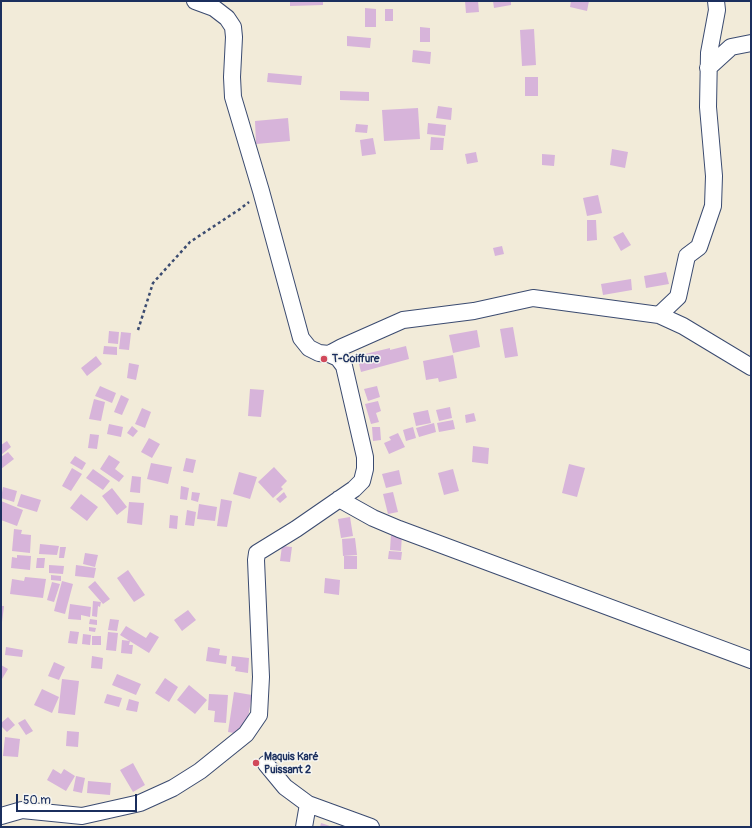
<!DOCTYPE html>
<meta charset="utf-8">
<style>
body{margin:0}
#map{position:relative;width:752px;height:828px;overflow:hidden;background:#f2ebd9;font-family:Pangolin,sans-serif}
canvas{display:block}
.frame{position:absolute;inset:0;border:2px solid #1b2f5e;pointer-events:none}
.scale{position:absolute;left:16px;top:794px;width:121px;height:18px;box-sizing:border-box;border:2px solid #1b2f5e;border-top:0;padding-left:5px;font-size:12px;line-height:14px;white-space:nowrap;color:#1b2f5e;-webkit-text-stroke:3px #f6f6f2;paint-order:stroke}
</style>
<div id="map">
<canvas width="752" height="828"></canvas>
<div class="frame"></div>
<div class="scale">50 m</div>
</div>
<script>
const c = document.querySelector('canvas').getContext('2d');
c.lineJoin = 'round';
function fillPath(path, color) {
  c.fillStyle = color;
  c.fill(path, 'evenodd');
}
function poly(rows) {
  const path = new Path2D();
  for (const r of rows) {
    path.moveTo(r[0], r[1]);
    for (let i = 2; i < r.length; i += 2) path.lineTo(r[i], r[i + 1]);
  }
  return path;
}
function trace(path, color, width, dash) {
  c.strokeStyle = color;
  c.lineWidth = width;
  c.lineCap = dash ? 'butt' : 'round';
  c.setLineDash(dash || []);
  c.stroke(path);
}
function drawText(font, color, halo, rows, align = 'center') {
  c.font = font + ' Pangolin,sans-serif';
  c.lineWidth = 3;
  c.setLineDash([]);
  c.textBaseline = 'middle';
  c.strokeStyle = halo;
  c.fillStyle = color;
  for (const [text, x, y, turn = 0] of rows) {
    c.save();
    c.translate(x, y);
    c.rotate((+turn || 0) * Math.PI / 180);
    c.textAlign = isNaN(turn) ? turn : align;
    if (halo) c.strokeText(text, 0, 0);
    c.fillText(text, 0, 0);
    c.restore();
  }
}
fillPath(poly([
 [290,1,323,1,323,5,290,6],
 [465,1,478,1,479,12,466,13],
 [493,1,511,1,511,5,494,8],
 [571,1,589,1,587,11,570,7],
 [365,8,376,9,376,27,365,27],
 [385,9,393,9,393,21,385,21],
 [420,27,430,28,430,42,420,42],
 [534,29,536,65,522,66,520,30],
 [347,36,371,38,370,48,347,46],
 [413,50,431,52,430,64,412,62],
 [268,73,302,76,301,85,267,82],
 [525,77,538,77,538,96,525,96],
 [340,91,369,92,369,101,340,100],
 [438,106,452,108,451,120,436,118],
 [418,108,420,139,384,141,382,110],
 [288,118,290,141,256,144,255,121],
 [428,123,446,125,445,136,427,134],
 [356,124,368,125,367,133,355,132],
 [431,137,444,138,443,150,430,150],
 [373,138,376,154,362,156,360,140],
 [612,149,628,152,625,168,610,165],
 [476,152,478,162,467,164,465,154],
 [542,154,555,155,554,166,542,165],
 [598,195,602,213,587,216,583,198],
 [587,220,596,220,597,240,587,241],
 [623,232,631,245,621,251,613,237],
 [502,246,504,254,495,256,493,248],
 [666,272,669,284,646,288,644,276],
 [631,279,632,290,603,295,601,284],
 [513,327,518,356,505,358,500,329],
 [477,330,480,347,453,353,449,335],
 [109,331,119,332,118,344,108,343],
 [121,332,131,333,129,350,119,349],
 [104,346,117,347,117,355,103,354],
 [406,346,409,359,361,372,357,356,390,348,390,350],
 [453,355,457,378,439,382,438,378,426,380,423,361],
 [96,356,102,364,87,376,81,368],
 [129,363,139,365,136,380,127,378],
 [100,386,116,393,112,403,95,396],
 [377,386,380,397,368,401,364,389],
 [250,389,264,390,261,417,248,416],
 [121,395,129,399,122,415,114,412],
 [94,399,105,402,101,421,89,419],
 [378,401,381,411,376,413,379,422,371,424,365,404],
 [450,407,452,418,439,421,436,410],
 [142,408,151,412,145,428,135,424],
 [428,410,431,423,416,426,413,413],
 [474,413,476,421,466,423,465,415],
 [453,420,455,429,439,432,437,423],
 [434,423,436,432,419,437,416,428],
 [109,424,123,427,121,437,107,434],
 [132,426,138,431,133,437,127,433],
 [372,427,380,427,381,440,373,441],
 [413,427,416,438,406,441,403,430],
 [398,433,405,447,389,454,384,443,391,440,389,437],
 [90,434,99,435,97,449,88,448],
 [149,438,160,444,152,458,141,452],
 [7,441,11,447,1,455,1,445],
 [473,446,489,448,488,464,472,462],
 [8,452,14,459,1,469,1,457],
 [109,455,120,462,115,469,124,476,119,482,100,469],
 [75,456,86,463,82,470,70,463],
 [186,458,196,460,193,473,183,471],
 [151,463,172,467,168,484,147,479],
 [569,464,585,468,577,497,562,493],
 [274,467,287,481,281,487,283,489,273,498,258,482],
 [72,468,82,474,71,491,62,486],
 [93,469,110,481,103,490,86,478],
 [453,469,459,491,444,495,438,473],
 [399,470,402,484,386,488,382,474],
 [239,472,257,477,250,499,233,494],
 [132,476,141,477,140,493,130,492],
 [181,486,189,488,187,500,180,499],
 [3,487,17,491,14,502,1,498],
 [112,488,127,507,117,515,102,496],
 [192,492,200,493,198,502,191,500],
 [284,492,287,497,280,503,276,499],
 [393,492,398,512,388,514,383,494],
 [21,494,41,500,37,512,17,506],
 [81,494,98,507,87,521,70,508],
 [221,499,232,501,227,527,217,526],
 [1,501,23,510,17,526,1,520],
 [129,502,144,503,142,525,127,523],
 [199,504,217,507,215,521,197,519],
 [187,510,196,512,194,526,185,525],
 [170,515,178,516,177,529,169,528],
 [350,517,353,536,341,538,338,519],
 [14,529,22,530,21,534,31,535,30,553,12,551],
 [391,534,402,534,401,551,390,550],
 [355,538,357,555,343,556,342,539],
 [40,544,59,546,57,555,39,554],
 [282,546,292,547,290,562,280,561],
 [60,547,66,547,64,558,59,558],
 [389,551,402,552,401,560,388,559],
 [85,553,98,555,95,567,83,564],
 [17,555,31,556,30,570,11,568,12,557,17,558],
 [344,556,357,556,357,569,344,569],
 [37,558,45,558,44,568,36,568],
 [49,565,64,566,63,574,49,573],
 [76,565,96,568,94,578,75,576],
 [128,570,145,595,134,602,117,578],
 [51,575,61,576,61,581,51,580],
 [25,577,46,579,43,598,10,594,12,579,24,581],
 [325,578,340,580,339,595,324,593],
 [62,581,73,584,65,614,54,611],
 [95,581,110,599,103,604,88,587],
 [52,582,60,584,54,602,47,600],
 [93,601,101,602,100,607,98,606,97,617,92,616],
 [70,604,91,607,90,617,81,615,81,620,68,619],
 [1,606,4,606,2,622,1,622],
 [188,610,196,620,182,631,174,620],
 [90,619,97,620,97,625,89,624],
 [110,619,119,620,117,631,108,630],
 [126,626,146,638,150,632,159,637,149,653,120,635],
 [89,627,96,628,95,632,89,631],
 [70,631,79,632,77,644,68,643],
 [108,632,118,633,116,651,106,650],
 [83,634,91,635,90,645,82,644],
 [92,636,101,636,101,645,92,645],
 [122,640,130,641,129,645,133,645,132,654,121,653],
 [6,647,23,650,22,657,5,655],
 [208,647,220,649,219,655,227,656,226,664,206,661],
 [92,656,103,658,102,669,91,668],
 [232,656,249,658,248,673,235,671,236,667,231,666],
 [54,662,65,667,59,680,48,676],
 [1,665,8,669,2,679,1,678],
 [117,674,141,684,136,695,112,685],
 [165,678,178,687,169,702,155,693],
 [62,679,79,681,75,715,58,713],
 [189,685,207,700,195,714,177,700],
 [42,689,59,697,52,713,34,705],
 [234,692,252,695,245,735,228,732],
 [107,694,122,698,119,707,104,703],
 [209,694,228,695,226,723,214,722,215,711,208,710],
 [129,699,139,702,137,712,126,710],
 [8,717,15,725,7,732,1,726,1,723],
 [25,719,33,731,26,735,18,723],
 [67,731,79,732,78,747,66,746],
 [5,737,20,739,18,757,3,756],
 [133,763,145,785,133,792,120,770],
 [53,769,61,774,64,769,75,776,66,791,47,780],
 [76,776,85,778,82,793,73,791],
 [88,781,111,783,110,795,87,793],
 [321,823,333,827,320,827]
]), '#d7b4da');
const minor = poly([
 [708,68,731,47,751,43],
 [659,315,678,297,687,256,699,247,713,206,714,176,708,107,709,53,717,10,716,1],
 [329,354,342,347,403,320,474,311,533,298,659,315,683,326,751,367],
 [339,499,373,518,399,529,751,660],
 [266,764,285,787,308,804,371,827],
 [1,816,22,810,82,816,140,803,173,788,200,771,246,734,259,715,261,677,256,560,257,553,296,529,354,489,362,481,365,469,365,457,344,366,338,358,329,354,319,353,309,348,301,338,261,191,233,97,232,77,234,37,233,27,227,18,214,8,195,1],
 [304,827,308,804]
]);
trace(minor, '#3b4b70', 18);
trace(poly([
 [138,330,153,283,190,242,240,209,249,202]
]), '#3b4b70', 2.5, [3, 3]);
trace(minor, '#fff', 16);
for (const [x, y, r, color] of [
 [324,359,4,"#d1495b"],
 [256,763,4,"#d1495b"]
]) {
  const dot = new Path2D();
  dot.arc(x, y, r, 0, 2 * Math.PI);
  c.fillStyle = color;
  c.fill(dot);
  trace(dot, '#f6f6f2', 1.5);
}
drawText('bold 11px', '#1b2f5e', '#f6f6f2', [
 ["T-Coiffure",332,359],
 ["Maquis Karé",264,757],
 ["Puissant 2",264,770]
], 'left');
</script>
